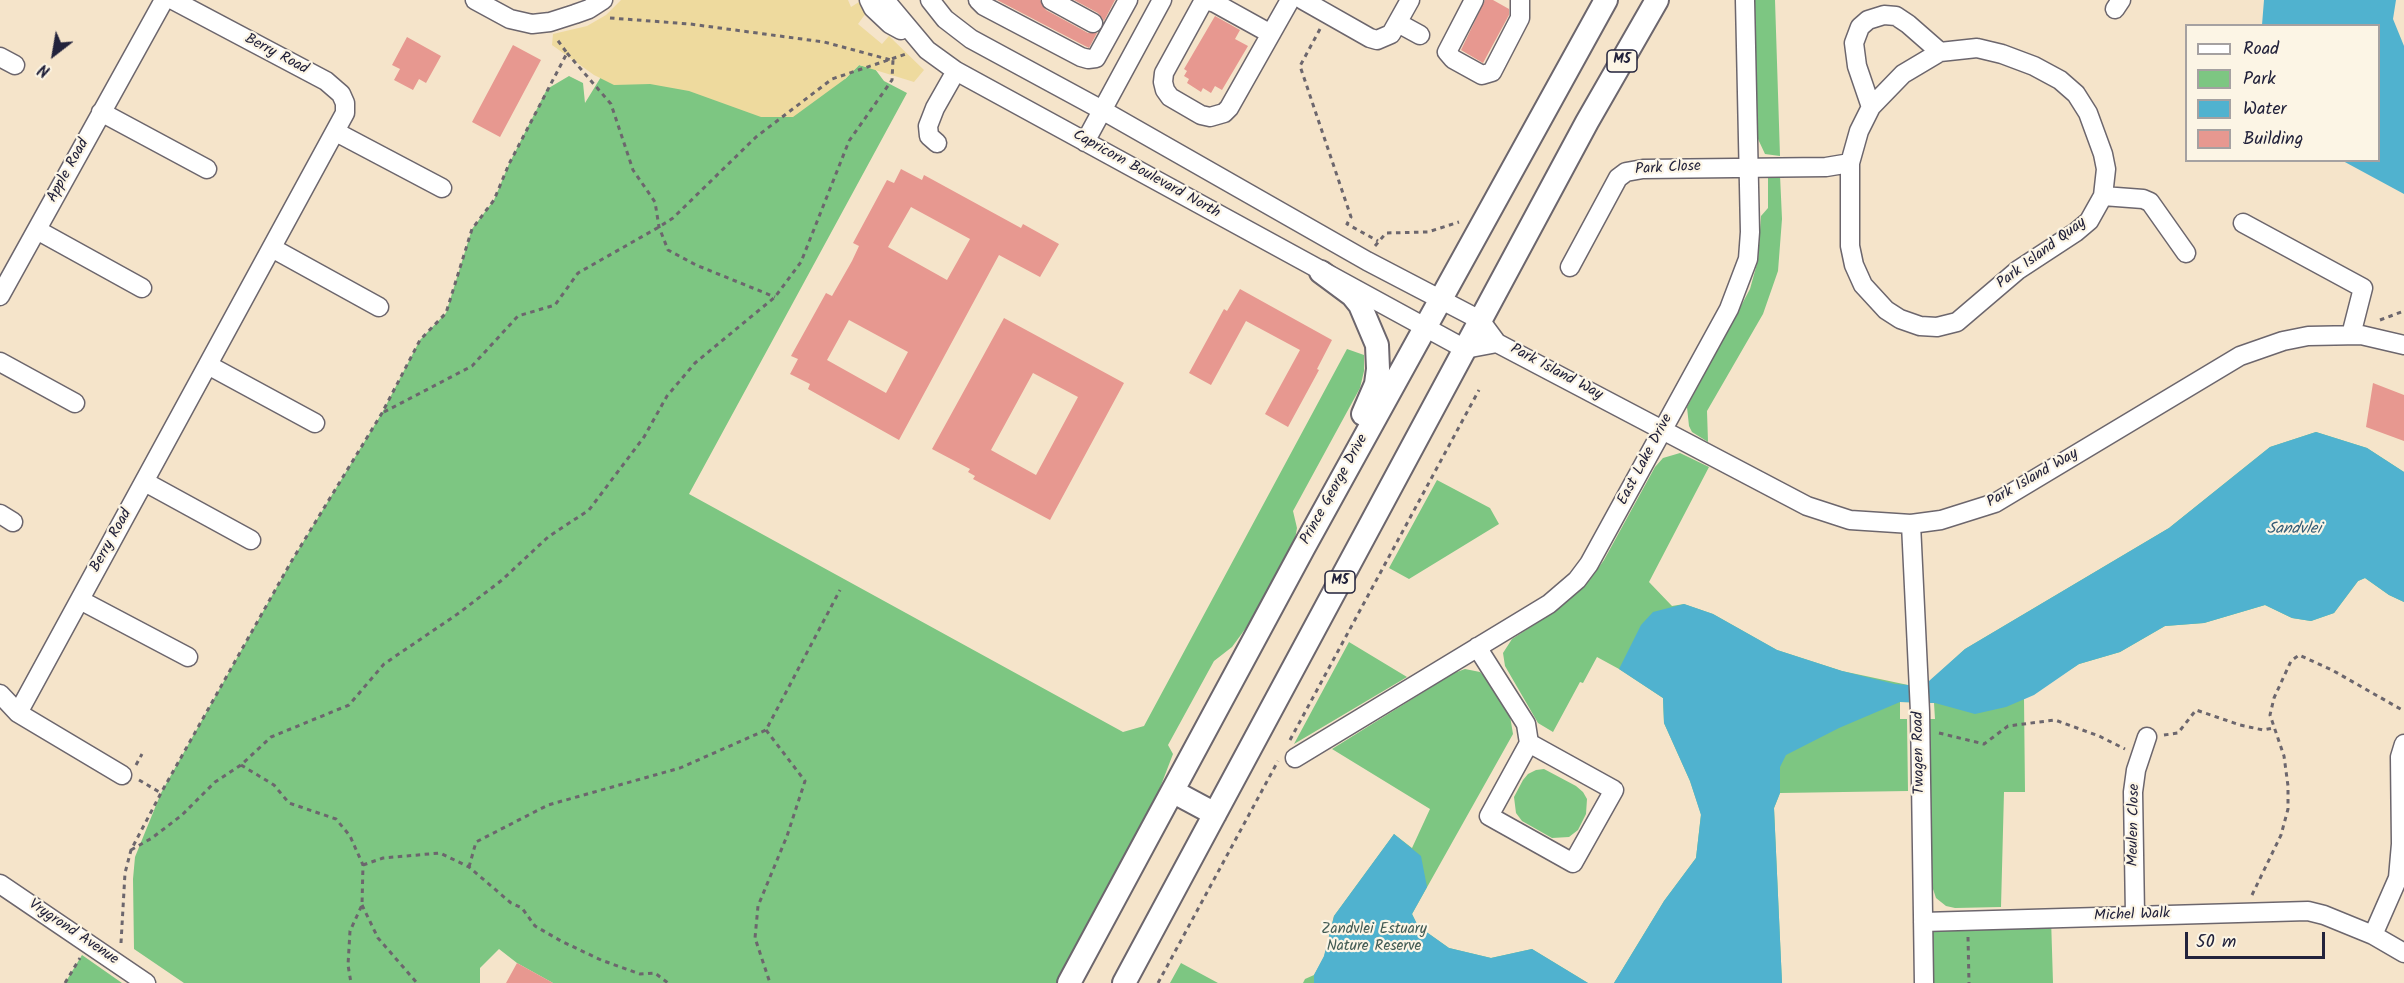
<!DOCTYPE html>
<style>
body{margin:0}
#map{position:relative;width:2404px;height:983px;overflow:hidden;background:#f5e4ca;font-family:Kalam,sans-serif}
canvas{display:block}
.legend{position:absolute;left:2185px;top:24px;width:195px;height:138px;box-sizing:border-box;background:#fcf5e5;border:2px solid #a5a1a1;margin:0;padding:8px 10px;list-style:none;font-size:18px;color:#22223b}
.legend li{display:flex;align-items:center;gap:12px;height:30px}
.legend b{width:30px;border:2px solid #a5a1a1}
.north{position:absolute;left:24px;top:24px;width:60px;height:60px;-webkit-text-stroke:4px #fcf5e5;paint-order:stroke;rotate:211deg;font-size:16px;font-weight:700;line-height:24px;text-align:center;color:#22223b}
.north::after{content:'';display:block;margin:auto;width:21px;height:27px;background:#22223b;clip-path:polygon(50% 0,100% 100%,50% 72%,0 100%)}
.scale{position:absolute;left:2185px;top:932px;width:140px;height:27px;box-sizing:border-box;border:3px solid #22223b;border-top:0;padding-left:8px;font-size:18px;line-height:21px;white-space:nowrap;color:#22223b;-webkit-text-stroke:4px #fcf5e5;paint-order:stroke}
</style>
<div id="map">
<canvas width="2404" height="983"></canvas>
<ul class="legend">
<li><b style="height:8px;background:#fff"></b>Road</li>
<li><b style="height:16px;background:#7dc682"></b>Park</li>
<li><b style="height:16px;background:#50b2cf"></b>Water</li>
<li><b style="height:16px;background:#e79890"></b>Building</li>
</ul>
<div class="north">N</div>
<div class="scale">50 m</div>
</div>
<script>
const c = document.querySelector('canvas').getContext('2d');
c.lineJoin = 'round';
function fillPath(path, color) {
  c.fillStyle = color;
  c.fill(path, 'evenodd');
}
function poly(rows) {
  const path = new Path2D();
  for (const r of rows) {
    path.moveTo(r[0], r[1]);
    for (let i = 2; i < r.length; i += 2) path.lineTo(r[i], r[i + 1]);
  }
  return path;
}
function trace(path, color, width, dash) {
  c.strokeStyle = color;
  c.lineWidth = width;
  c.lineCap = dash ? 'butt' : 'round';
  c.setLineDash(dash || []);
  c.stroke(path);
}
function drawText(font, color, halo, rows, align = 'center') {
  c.font = font + ' Kalam,sans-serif';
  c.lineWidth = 4.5;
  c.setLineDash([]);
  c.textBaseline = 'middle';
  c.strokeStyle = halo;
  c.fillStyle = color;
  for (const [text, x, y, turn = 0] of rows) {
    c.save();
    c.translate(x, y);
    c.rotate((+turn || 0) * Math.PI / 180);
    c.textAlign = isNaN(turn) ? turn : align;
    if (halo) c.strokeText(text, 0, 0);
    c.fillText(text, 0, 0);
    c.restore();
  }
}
fillPath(poly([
 [1753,0,1775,0,1780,156,1765,154,1758,139],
 [859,65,875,69,884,81,907,93,689,494,1123,732,1144,726,1347,349,1364,355,1364,371,1360,388,1293,511,1297,528,1294,545,1262,606,1232,647,1214,661,1168,745,1173,754,1148,819,1058,983,553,983,517,963,499,949,480,968,480,983,184,983,134,949,133,879,135,857,161,793,291,562,382,413,420,340,446,313,472,229,494,200,509,164,547,89,569,76,583,83,585,103,604,72,845,79],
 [1780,175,1782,219,1778,271,1763,314,1707,411,1708,442,1692,432,1689,426,1687,407,1750,289,1758,260,1761,216,1768,208,1768,178,1770,176],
 [2316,432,2367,448,2404,472,2404,602,2389,595,2365,578,2358,581,2334,613,2311,621,2292,618,2265,605,2204,623,2165,626,2120,652,2079,664,2024,699,2025,792,2004,792,2001,907,1955,908,1946,906,1936,898,1932,886,1928,719,1935,719,1934,703,1900,702,1900,719,1907,719,1908,791,1780,793,1774,808,1782,983,1614,983,1664,901,1696,858,1701,814,1690,781,1664,723,1663,698,1619,669,1597,657,1583,683,1580,682,1553,732,1538,723,1505,666,1503,653,1512,639,1557,610,1589,581,1604,560,1655,467,1663,458,1680,453,1709,467,1649,582,1672,606,1684,604,1713,614,1777,650,1842,671,1908,685,1930,681,1965,649,2169,528,2270,447],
 [1437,480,1490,508,1499,524,1409,579,1389,568],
 [1349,642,1407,677,1294,744],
 [1465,669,1480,672,1489,681,1510,716,1513,734,1412,914,1418,926,1449,948,1491,958,1532,949,1588,983,1303,983,1305,979,1314,975,1324,957,1334,916,1394,834,1412,848,1430,809,1332,749,1454,673],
 [1544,769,1576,786,1583,792,1587,799,1586,814,1578,830,1569,837,1552,838,1522,821,1516,813,1514,797,1523,780,1528,774,1536,770],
 [2051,918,2053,983,1924,983,1923,922],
 [82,955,122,983,65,983],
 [1181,963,1218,983,1170,983]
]), '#7dc682');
fillPath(poly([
 [621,0,848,0,851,7,859,2,866,13,858,24,882,44,889,36,924,70,914,82,859,65,845,79,793,117,761,117,689,91,650,84,614,85,594,75,552,45,553,34,587,26,606,15]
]), '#eeda9e');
fillPath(poly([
 [2264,0,2396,0,2393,19,2404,46,2404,194,2343,161,2378,160,2378,26,2262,25],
 [2316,432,2367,448,2404,472,2404,602,2389,595,2365,578,2358,581,2334,613,2311,621,2292,618,2265,605,2204,623,2165,626,2120,652,2079,664,2034,695,2006,707,1975,714,1935,703,1900,702,1839,728,1786,755,1780,767,1780,793,1774,808,1782,983,1614,983,1664,901,1696,858,1701,815,1690,781,1664,723,1663,698,1619,669,1641,625,1653,612,1684,604,1713,614,1777,650,1842,671,1895,684,1908,685,1929,681,1965,649,2169,528,2270,447],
 [1394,834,1421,856,1427,887,1412,914,1418,926,1449,948,1491,958,1532,949,1588,983,1314,983,1314,975,1324,956,1334,916]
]), '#50b2cf');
fillPath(poly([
 [997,0,1040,0,1046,10,1088,33,1097,33,1089,48,1085,46],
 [1074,0,1115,0,1104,21,1098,13],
 [1485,0,1493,0,1509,9,1509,15,1483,63,1461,50],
 [1215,16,1240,30,1235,39,1248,46,1222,90,1215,86,1211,93,1203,88,1201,92,1187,83,1189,79,1184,76,1187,71,1184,69],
 [407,37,441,56,426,83,419,79,413,90,394,80,400,69,392,65],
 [513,45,541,60,500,137,472,122],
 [901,169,922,180,924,175,1021,228,1023,224,1059,244,1040,277,999,255,899,440,808,389,810,384,790,374,798,359,791,356,826,293,832,296,852,261,859,246,853,243,887,180,894,183],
 [911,207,970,239,947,280,888,247],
 [849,320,908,352,886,393,827,360],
 [1240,289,1332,340,1317,369,1319,370,1288,427,1265,414,1300,350,1246,321,1211,385,1189,373,1224,309,1227,311],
 [1004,318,1124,383,1050,520,973,479,975,476,968,472,970,469,932,449],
 [1033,373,1078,397,1036,475,991,450],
 [2373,383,2404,395,2404,441,2366,427],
 [517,963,553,983,506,983]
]), '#e79890');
const minor = poly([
 [475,0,510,19,532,24,550,22,575,14,589,9,603,0],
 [869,0,873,8,890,24,901,30],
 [885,0,927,50,956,71,1465,349,1497,343],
 [930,0,945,19,971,39,1102,110,1367,261,1480,320,1497,343,1807,506,1850,520,1911,524,1941,520,1995,503,2240,356,2283,341,2308,336,2361,335,2404,345],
 [978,0,984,6,1081,57,1088,59,1096,58,1128,0],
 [1051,0,1093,23],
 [1303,0,1370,38,1377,40,1391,34,1410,0],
 [1474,0,1447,52,1453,59,1482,75,1492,72,1520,18,1520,0],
 [2115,9,2121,0],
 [1398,23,1420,35],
 [1271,34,1215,3,1209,1,1203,2,1164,73,1163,82,1165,90,1170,97,1201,115,1210,117,1224,113,1229,108,1290,0],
 [1977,48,2002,54,2034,66,2060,80,2076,94,2088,113,2103,154,2106,169,2103,196,2089,221,2076,232,2018,270,1957,322,1937,327,1920,326,1900,319,1886,310,1863,285,1854,265,1850,246,1850,163,1859,131,1871,107,1903,74,1940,52,1977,48],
 [0,57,15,65],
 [1871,107,1857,66,1854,43,1860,27,1868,20,1884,15,1896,16,1908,24,1940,52],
 [101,112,207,169],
 [336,132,442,188],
 [1085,142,1162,0],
 [937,143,929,136,928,126,935,108,956,71],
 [2103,196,2143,199,2150,202,2186,253],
 [2243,223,2363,288,2351,335],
 [37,230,142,288],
 [272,248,379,307],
 [1570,267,1618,178,1626,172,1643,169,1826,167,1850,163],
 [0,296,164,0],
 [0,362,75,403],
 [208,365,315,423],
 [145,482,251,540],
 [0,514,13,522],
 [1911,524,1920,712,1924,983],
 [80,600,188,657],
 [1477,647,1526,724,1529,743,1489,816,1573,863,1614,790,1529,743],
 [0,694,18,713,122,775],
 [18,713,345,113,345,103,341,94,326,81,173,0],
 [1295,758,1549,604,1577,580,1589,564,1729,309,1748,259,1750,232,1745,0],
 [0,884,146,983],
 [2135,915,2133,792,2136,770,2147,737],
 [1923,922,2308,911,2324,915,2373,935,2404,953],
 [2373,935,2398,878,2401,844,2400,757,2404,744]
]);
const major = poly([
 [1321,272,1352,295,1360,305,1377,345,1378,369,1376,384,1363,414],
 [1174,792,1215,814],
 [1069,983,1304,547,1606,0],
 [1124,983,1587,122,1657,0]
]);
trace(minor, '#6c666d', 21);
trace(major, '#6c666d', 26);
trace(poly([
 [610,18,690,24,824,42,891,60],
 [1320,29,1300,66,1351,217,1347,224,1378,241],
 [567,53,611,104,633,170,655,202,659,227,668,250,696,265,775,297],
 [1375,246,1386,233,1428,232,1459,222],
 [2380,320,2404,311],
 [384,412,472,366,518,316,555,305,578,273,659,227,673,218,756,137,832,79,906,54],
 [766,730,805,781,787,836,758,906,755,938,770,983],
 [1939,733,1984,744,2008,726,2055,720,2099,736,2125,749],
 [2164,735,2178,733,2196,710,2240,725,2263,730,2273,728],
 [1290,740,1479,390],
 [136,765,142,754],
 [241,765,274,785,289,803,336,819,350,836,363,865,362,905,350,931,348,965,351,983],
 [139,780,161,793],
 [131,850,152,838,182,815,215,782,241,765,271,737,349,705,384,664,459,613,502,580,548,537,589,510,644,437,667,396,695,363,775,297,801,262,849,141,892,80,893,60],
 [363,865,383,858,440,853,469,867,511,903,522,908,535,926,561,941,601,960,640,974,655,973,668,983],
 [469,867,476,842,548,805,680,768,766,730,840,590],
 [2252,895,2281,835,2288,809,2288,786,2284,756,2270,715,2274,698,2291,661,2299,655,2332,670,2404,711],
 [362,905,378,938,417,983],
 [1968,937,1969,983],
 [121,943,125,873,131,850,161,793,291,562,382,413,420,340,446,313,472,229,494,200,509,164,567,53,556,38],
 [65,983,80,958],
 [1158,983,1278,761]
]), '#6c666d', 3, [4.5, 4.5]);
trace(minor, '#fff', 18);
trace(major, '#fff', 22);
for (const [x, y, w] of [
 [1622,61,30],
 [1340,582,30]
]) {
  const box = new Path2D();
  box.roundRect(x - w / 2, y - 11, w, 22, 4.5);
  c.fillStyle = '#fcf5e5';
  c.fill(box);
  trace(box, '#22223b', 1.5);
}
drawText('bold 14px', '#22223b', null, [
 ["M5",1622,61],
 ["M5",1340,582]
]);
drawText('15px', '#22223b', '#fcf5e5', [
 ["Berry Road",276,55,28],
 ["Park Close",1668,169,-3],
 ["Apple Road",69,171,-61],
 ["Capricorn Boulevard North",1146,175,29],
 ["Park Island Quay",2042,254,-37],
 ["Park Island Way",1556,373,28],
 ["East Lake Drive",1646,460,-62],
 ["Park Island Way",2033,479,-30],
 ["Prince George Drive",1335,490,-61],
 ["Berry Road",112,541,-61],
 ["Twagen Road",1920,753,-91],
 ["Meulen Close",2135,825,-89],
 ["Michel Walk",2132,916,-2],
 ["Vrygrond Avenue",73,933,34]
]);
drawText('15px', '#425b54', '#fcf5e5', [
 ["Zandvlei Estuary",1374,930],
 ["Nature Reserve",1374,947]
]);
drawText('italic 16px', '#345c76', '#fcf5e5', [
 ["Sandvlei",2294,530]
]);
</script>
